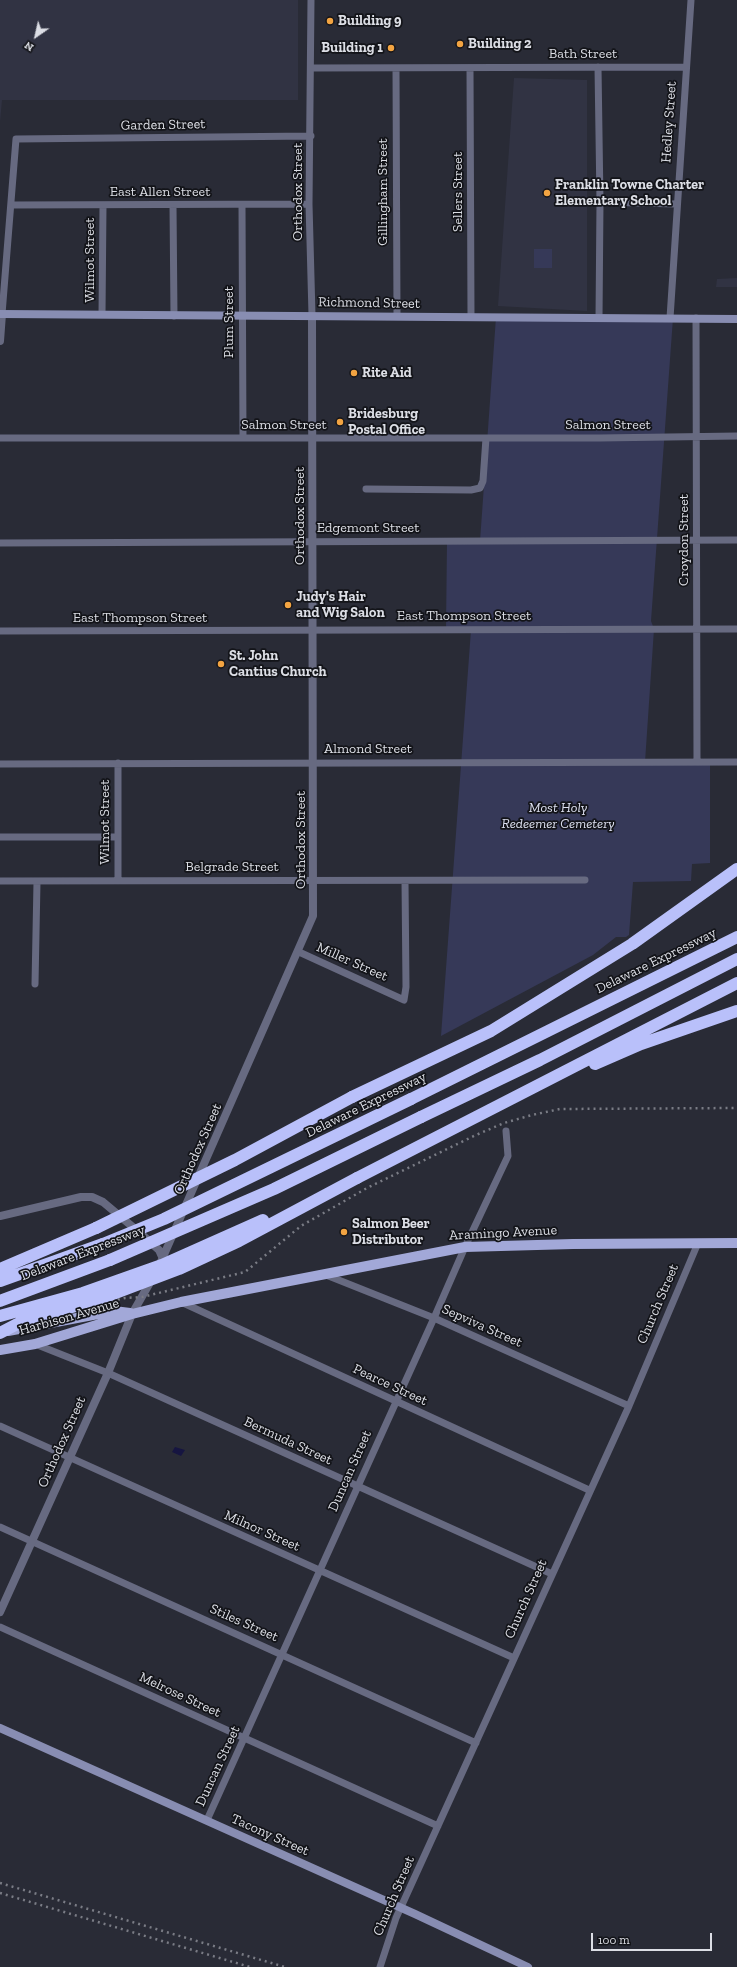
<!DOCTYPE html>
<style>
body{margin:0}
#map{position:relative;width:737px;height:1967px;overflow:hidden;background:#292b36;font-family:"Zilla Slab",serif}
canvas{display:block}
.north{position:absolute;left:16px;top:16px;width:40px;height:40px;-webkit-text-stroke:3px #131419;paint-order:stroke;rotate:214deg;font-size:11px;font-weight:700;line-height:16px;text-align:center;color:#dcdee5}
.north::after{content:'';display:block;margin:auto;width:14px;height:18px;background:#dcdee5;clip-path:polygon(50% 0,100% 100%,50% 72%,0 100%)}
.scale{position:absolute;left:591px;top:1933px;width:121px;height:18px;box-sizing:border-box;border:2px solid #dcdee5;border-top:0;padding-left:5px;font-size:12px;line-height:14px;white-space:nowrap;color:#dcdee5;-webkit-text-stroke:3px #131419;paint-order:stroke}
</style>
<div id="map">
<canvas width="737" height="1967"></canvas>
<div class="north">N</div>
<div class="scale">100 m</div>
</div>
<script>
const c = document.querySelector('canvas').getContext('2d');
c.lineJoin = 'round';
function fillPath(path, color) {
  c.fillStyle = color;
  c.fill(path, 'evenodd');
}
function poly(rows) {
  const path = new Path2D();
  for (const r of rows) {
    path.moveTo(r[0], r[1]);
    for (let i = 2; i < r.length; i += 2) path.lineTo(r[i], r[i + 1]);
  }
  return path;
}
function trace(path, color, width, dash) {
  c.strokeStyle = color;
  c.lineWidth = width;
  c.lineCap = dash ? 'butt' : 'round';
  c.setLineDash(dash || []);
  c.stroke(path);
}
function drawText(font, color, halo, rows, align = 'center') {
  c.font = font + ' "Zilla Slab",serif';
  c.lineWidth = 3.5;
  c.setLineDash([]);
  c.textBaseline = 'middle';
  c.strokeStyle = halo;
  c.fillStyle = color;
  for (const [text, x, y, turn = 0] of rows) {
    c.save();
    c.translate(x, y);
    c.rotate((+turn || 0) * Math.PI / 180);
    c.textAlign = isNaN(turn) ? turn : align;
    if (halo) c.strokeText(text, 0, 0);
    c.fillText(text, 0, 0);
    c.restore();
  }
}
fillPath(poly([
 [0,0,298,0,298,100,2,100,0,122],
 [514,78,587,80,587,311,498,306],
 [737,278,737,287,716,287,717,279]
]), '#313343');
fillPath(poly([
 [534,249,552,249,552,268,534,268],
 [496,317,673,318,651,621,654,629,645,762,710,762,710,863,692,864,691,881,633,882,629,935,626,937,616,937,593,955,441,1036,471,630,446,629,447,541,480,541]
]), '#363958');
fillPath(poly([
 [175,1447,185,1450,181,1456,172,1452]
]), '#161541');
trace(poly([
 [311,0,309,204,312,315],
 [598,67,600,202,599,318],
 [312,68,686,67],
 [396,68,397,316],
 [470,68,471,316],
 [600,202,676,204],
 [11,205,309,204],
 [173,205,174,316],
 [242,205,243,438],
 [2,314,16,139,311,136],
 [102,314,103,206],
 [670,318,691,0],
 [696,318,697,762],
 [0,438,600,438,737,436],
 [366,489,471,490,480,488,483,481,486,438],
 [0,543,737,540],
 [0,631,737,629],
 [0,764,737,762],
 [0,837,118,837],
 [118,880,118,763],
 [0,881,585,880],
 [299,952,404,1000,406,987,405,881],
 [35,984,37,882],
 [326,1275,434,1318,629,1406],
 [181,1302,589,1490],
 [35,1344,108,1373,552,1574],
 [0,1426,514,1658],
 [0,1527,476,1743],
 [0,1627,438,1826],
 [207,1820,434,1318,465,1247,508,1156,506,1131],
 [380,1967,396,1918,629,1406,698,1243]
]), '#676a81', 7);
trace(poly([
 [0,341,2,314],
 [0,1216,81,1197,92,1197,103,1202,140,1233,159,1250,163,1259],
 [159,1266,313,916,312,315],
 [0,1612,108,1373,132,1314,152,1279]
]), '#676a81', 8);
trace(poly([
 [0,314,737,319],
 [0,1728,415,1914,528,1967]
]), '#888db2', 8);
trace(poly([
 [8,1331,114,1311,130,1313],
 [0,1350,35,1344,132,1314,181,1302,465,1247,573,1244,737,1243]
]), '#a2a8d8', 10);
trace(poly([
 [595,1064,641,1044,737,1011],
 [352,1097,491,1031,632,944,737,869],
 [411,1099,737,937],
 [421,1117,540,1060,737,959],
 [357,1178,737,983],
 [0,1269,96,1228],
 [0,1281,103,1244],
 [0,1301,110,1260]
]), '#b9c0fa', 12);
trace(poly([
 [0,1313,12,1316,46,1316,125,1298,142,1297,245,1272,301,1226,367,1188,476,1135,504,1123,532,1115,560,1109,737,1108],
 [0,1883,285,1967],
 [0,1893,250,1967]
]), '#7a7c85', 2.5, [2, 4]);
trace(poly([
 [96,1228,235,1160,352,1097],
 [103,1244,164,1219,411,1099],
 [110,1260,274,1189,421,1117],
 [0,1316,83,1293,162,1265,263,1220],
 [0,1333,23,1321,100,1299,179,1269,239,1241,357,1178]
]), '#b9c0fa', 12);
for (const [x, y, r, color] of [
 [330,21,4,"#f3a442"],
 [460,44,4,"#f3a442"],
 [391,48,4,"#f3a442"],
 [547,193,4,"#f3a442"],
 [354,373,4,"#f3a442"],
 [340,422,4,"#f3a442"],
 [288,605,4,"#f3a442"],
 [221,664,4,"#f3a442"],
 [344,1232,4,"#f3a442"]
]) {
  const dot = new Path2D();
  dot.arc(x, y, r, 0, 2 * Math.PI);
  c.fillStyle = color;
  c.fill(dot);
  trace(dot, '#131419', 1.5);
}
drawText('bold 14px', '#dcdee5', '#131419', [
 ["Building 9",338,21],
 ["Building 2",468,44],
 ["Building 1",383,48,"right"],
 ["Franklin Towne Charter",555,185],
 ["Elementary School",555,201],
 ["Rite Aid",362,373],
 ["Bridesburg",348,414],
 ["Postal Office",348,430],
 ["Judy's Hair",296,597],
 ["and Wig Salon",296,613],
 ["St. John",229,656],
 ["Cantius Church",229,672],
 ["Salmon Beer",352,1224],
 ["Distributor",352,1240]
], 'left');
drawText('14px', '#dcdee5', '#131419', [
 ["Bath Street",583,54],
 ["Hedley Street",669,122,-86],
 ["Garden Street",163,125,-1],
 ["East Allen Street",160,192],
 ["Orthodox Street",298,192,-90],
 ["Gillingham Street",383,192,-90],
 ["Sellers Street",458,192,-90],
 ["Wilmot Street",90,260,-90],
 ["Richmond Street",369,303,1],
 ["Plum Street",229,322,-90],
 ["Salmon Street",284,425],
 ["Salmon Street",608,425],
 ["Orthodox Street",300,516,-90],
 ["Edgemont Street",368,528],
 ["Croydon Street",684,540,-90],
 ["East Thompson Street",464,616],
 ["East Thompson Street",140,618],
 ["Almond Street",368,749],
 ["Wilmot Street",105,822,-90],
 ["Orthodox Street",301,840,-90],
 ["Belgrade Street",232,867],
 ["Delaware Expressway",656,961,-26],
 ["Miller Street",352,962,24],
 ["Delaware Expressway",366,1105,-26],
 ["Orthodox Street",198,1149,-66],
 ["Aramingo Avenue",503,1233,-3],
 ["Delaware Expressway",83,1253,-21],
 ["Church Street",658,1304,-67],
 ["Harbison Avenue",69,1317,-16],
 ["Sepviva Street",482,1326,24],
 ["Pearce Street",390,1385,25],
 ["Bermuda Street",288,1441,25],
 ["Orthodox Street",62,1442,-66],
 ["Duncan Street",350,1471,-66],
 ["Milnor Street",262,1531,24],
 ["Church Street",526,1599,-66],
 ["Stiles Street",244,1623,24],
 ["Melrose Street",180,1695,25],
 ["Duncan Street",218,1766,-65],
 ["Tacony Street",270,1835,24],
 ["Church Street",394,1896,-67]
]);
drawText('italic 14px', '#dde0f0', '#131419', [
 ["Most Holy",558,808],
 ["Redeemer Cemetery",558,824]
]);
</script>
